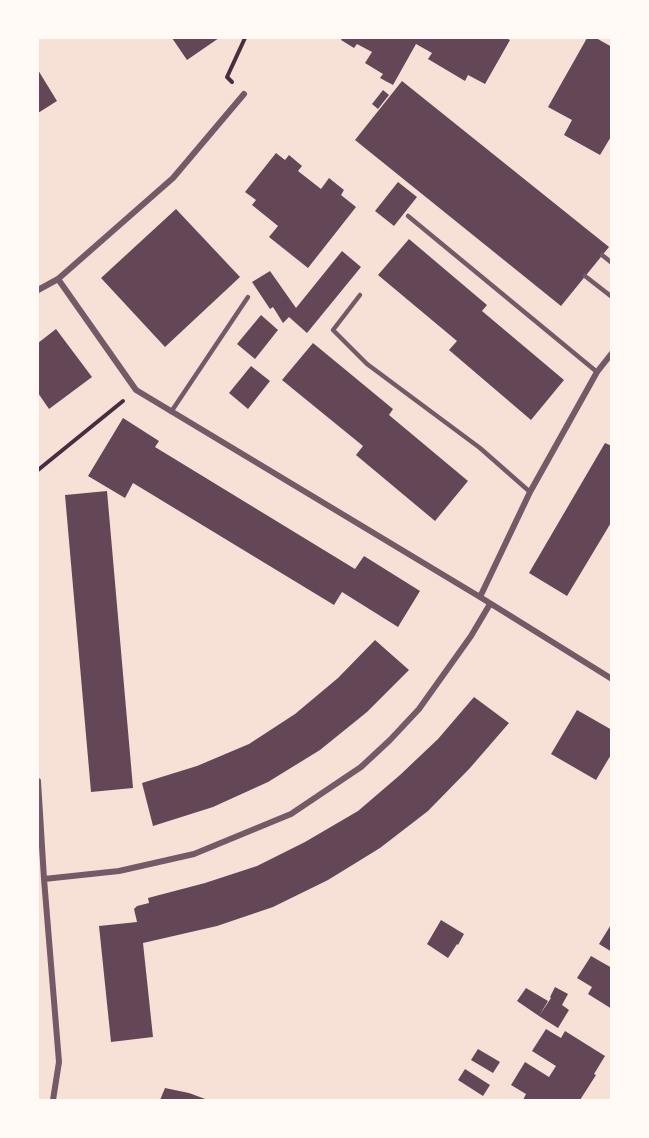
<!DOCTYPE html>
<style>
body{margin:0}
#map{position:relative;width:649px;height:1138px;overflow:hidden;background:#f7e1d7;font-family:Barlow,sans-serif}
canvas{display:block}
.frame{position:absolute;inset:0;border:39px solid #fffaf5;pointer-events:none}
</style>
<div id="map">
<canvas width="649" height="1138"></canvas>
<div class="frame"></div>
</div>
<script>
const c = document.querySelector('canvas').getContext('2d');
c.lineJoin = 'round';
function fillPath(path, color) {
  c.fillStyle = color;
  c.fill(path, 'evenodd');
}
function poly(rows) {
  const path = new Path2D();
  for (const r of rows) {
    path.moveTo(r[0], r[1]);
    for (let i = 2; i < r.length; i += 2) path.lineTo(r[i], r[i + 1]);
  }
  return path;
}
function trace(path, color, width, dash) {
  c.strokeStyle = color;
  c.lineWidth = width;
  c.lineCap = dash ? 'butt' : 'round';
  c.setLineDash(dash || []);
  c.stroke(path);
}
fillPath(poly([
 [172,38,219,38,187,60],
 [342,38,506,38,510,40,485,84,468,75,465,81,428,59,432,53,416,44,393,85,380,78,383,74,365,63,372,52,357,44,354,48,341,40],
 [587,38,596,38,612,47,612,135,600,155,564,135,572,120,548,107],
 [38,70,57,101,38,113],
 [402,81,609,247,561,306,355,140],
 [383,90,389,95,378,109,372,104],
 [276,153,285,160,289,155,302,166,298,171,321,189,329,178,344,190,341,195,356,207,308,268,269,237,278,226,252,205,256,200,245,192],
 [398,182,417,197,394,226,375,211],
 [176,209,240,277,165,347,101,278],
 [409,239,487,305,482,311,564,380,531,420,449,350,457,341,378,275],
 [342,251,361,267,307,333,289,317,283,323,273,307,270,309,252,282,270,271,296,308],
 [261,315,278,330,255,359,237,344],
 [56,329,92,377,49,409,38,393,38,343],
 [313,343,393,409,389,415,468,481,435,521,356,455,363,446,282,380],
 [251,366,270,381,248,409,229,393],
 [123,418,159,441,155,447,355,569,364,556,420,591,398,627,342,592,334,605,133,483,125,498,88,476],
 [605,443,612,446,612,521,567,596,529,573],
 [107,491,133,788,91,792,65,495],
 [375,640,409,670,367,712,320,750,268,782,213,807,153,826,142,783,197,766,249,744,295,714,338,678],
 [474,697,509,723,470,768,428,811,380,848,328,880,273,907,217,926,143,943,153,1037,111,1042,99,926,137,922,134,909,137,906,149,903,148,898,205,883,257,866,305,842,358,811,400,775,438,739],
 [577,710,612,730,612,753,596,780,551,754],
 [441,920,464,934,458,945,457,944,448,958,427,944],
 [612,923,612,952,599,944],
 [591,956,612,968,612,1009,588,994,592,987,577,978],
 [555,987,568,994,562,1005,569,1010,558,1028,539,1016,551,998,550,997],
 [526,988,548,1001,539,1016,517,1001],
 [546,1029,561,1038,565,1031,605,1056,594,1074,596,1075,580,1100,523,1100,526,1094,511,1085,525,1062,549,1077,556,1066,532,1051],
 [478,1049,500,1062,493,1073,471,1060],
 [465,1069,490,1085,483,1096,458,1080],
 [165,1088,189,1093,208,1100,160,1100]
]), '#644757');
trace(poly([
 [232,82,227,77,245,38],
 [38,470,123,401]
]), '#4a2c40', 4);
trace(poly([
 [408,216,597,372],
 [602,255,612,263],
 [585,276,612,297],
 [360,295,333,330,367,364,480,448,530,492],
 [171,412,248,297]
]), '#755966', 4.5);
trace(poly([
 [58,279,136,390,480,597,612,679],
 [38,290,58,279,173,178,244,94],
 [480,597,530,492,549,458,597,372,612,353],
 [38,781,44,879,59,1062,53,1100],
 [44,879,119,871,194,854,291,814,361,767,390,740,419,709,471,636,490,604]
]), '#755966', 6);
</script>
